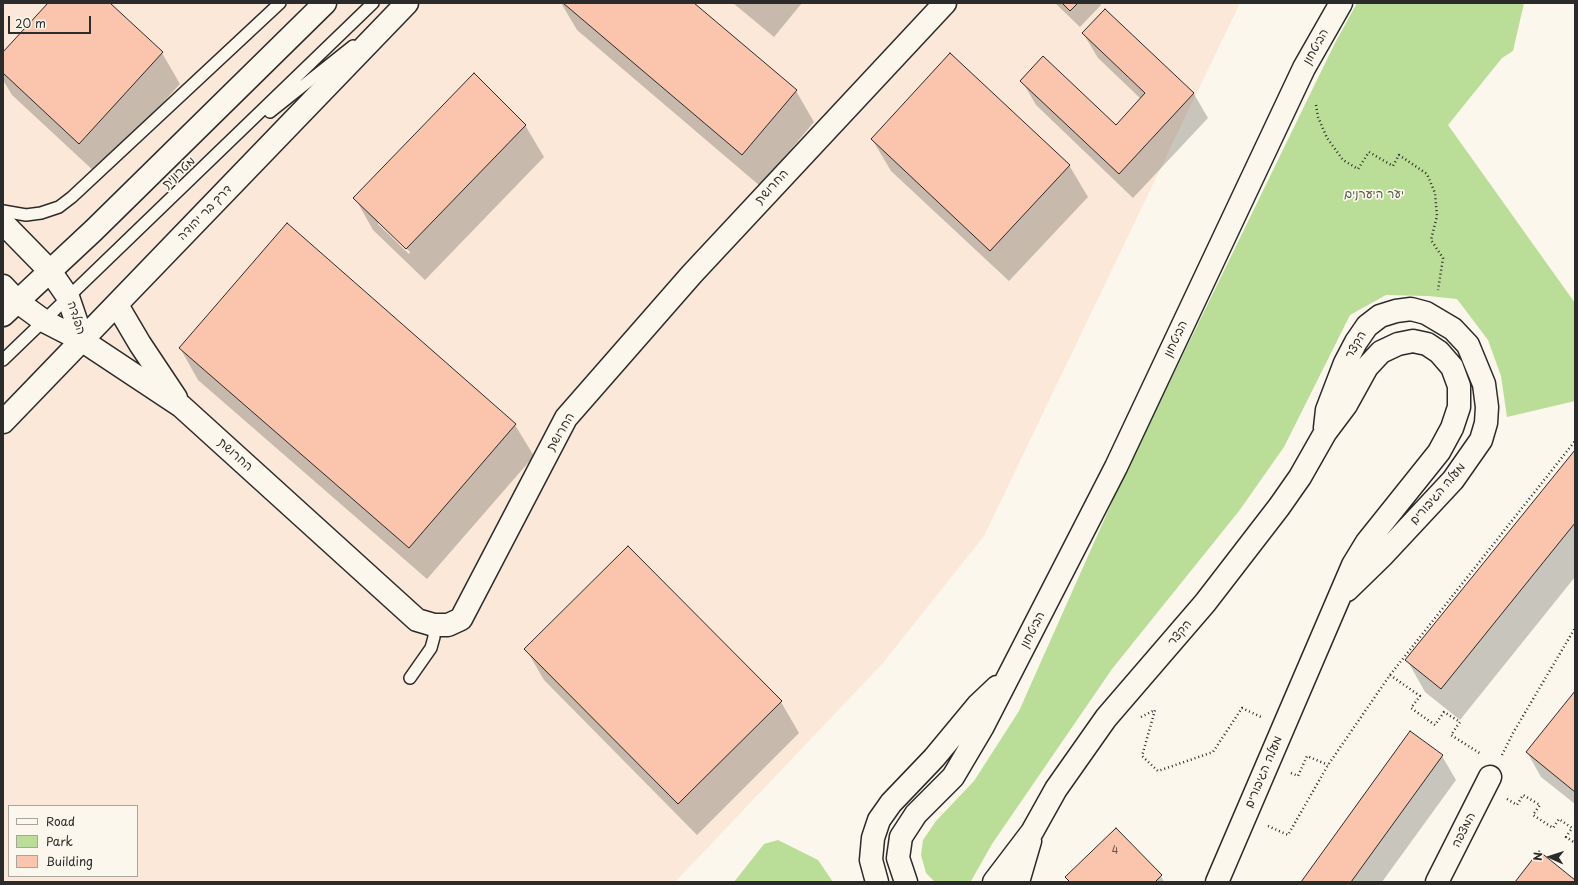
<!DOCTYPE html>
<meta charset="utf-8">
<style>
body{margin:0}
#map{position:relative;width:1578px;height:885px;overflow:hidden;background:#fbf7ec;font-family:"Playpen Sans",sans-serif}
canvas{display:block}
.frame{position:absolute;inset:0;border:4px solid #2b2b2b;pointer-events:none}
.legend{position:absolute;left:8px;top:805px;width:130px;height:72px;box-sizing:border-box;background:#fbf7ec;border:1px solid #a8a59f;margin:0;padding:5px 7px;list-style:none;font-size:12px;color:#2b2b2b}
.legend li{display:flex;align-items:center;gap:8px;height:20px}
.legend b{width:20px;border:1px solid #a8a59f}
.north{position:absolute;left:1530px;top:837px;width:40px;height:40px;-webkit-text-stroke:3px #fbf7ec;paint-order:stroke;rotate:273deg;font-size:11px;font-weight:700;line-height:16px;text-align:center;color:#2b2b2b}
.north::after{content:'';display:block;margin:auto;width:14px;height:18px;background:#2b2b2b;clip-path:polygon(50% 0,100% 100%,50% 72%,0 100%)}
.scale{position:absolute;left:8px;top:16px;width:83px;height:18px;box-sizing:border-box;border:2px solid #2b2b2b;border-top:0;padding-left:5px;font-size:12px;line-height:14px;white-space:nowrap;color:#2b2b2b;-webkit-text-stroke:3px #fbf7ec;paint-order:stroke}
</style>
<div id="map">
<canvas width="1578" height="885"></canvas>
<div class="frame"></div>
<ul class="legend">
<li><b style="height:5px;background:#fbf7ec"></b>Road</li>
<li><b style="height:11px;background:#badd97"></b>Park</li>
<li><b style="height:11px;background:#fbc5ad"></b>Building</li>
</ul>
<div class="north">N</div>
<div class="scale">20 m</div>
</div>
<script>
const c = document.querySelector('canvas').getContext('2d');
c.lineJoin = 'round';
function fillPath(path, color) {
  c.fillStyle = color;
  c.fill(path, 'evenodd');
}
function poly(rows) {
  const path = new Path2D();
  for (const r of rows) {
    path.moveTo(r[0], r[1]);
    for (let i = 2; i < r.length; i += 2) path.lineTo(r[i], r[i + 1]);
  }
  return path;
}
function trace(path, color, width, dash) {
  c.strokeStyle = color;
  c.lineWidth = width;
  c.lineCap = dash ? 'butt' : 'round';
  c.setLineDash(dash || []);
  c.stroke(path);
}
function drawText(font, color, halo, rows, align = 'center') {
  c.font = font + ' "Playpen Sans","Playpen Sans Hebrew",sans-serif';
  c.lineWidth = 3.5;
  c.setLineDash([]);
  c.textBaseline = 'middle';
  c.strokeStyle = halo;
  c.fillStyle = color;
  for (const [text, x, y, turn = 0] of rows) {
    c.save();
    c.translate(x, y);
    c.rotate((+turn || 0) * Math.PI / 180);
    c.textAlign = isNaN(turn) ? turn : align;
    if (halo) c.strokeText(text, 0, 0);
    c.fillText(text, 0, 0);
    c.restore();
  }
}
fillPath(poly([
 [3,3,1240,3,984,536,882,664,675,882,3,882],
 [9,806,137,806,137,876,9,876]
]), '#fbe8d9');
fillPath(poly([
 [1357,3,1524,3,1513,51,1502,58,1448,125,1575,303,1575,401,1507,417,1501,376,1488,340,1457,299,1428,296,1386,295,1350,315,1284,447,1239,511,1112,669,992,844,971,881,935,882,926,873,921,855,923,840,936,821,974,781,1019,711,1121,482,1335,43],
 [778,840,818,860,833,882,734,882,764,844]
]), '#badd97');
fillPath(poly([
 [49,3,109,3,162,53,180,84,97,174,12,95,3,80,3,53],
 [561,3,692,3,796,91,814,122,760,186,577,30],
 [733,3,802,3,774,37],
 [1055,3,1100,3,1101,5,1080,27],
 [1105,11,1194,94,1208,118,1133,198,1036,105,1022,81,1116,126,1141,99,1098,58,1083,33],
 [525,125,544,157,425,280,373,230,355,198],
 [378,221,410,252,409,254,378,224],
 [872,139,1069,165,1088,197,1009,281,891,171],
 [180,348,515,425,534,456,427,579,198,380],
 [1575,451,1575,577,1460,720,1425,692,1407,660],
 [526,649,781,702,799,733,697,835,544,680],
 [1575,692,1575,804,1541,777,1527,752],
 [1442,756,1456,780,1382,882,1302,882],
 [1161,876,1164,882,1070,882,1067,877]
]), '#0003');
const building = poly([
 [48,3,110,3,163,52,79,144,3,73,3,52,48,3],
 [563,3,694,3,797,90,742,155,563,3],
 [1062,3,1078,3,1070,11,1062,3],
 [1105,9,1194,93,1119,174,1020,81,1043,56,1116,125,1145,93,1082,33,1105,9],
 [950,53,1070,165,990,251,871,139,950,53],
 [474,73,526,125,406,249,353,198,474,73],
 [287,223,516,424,409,548,179,348,287,223],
 [1575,450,1575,523,1441,689,1405,660,1575,450],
 [628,546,782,701,678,804,524,649,628,546],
 [1575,691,1575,792,1526,752,1575,691],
 [1410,731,1443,755,1351,882,1301,882,1410,731],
 [1116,828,1162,875,1155,882,1070,882,1065,877,1116,828],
 [1539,851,1575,880,1575,882,1515,882,1539,851]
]);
fillPath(building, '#fbc5ad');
trace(building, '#2b2b2b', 1);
const service = poly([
 [270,112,353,46],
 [3,211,26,215,41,213,59,207,72,197,280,3],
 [3,360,373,3],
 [410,678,431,648,434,637,434,625]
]);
const minor = poly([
 [3,223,50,271,68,297,83,341],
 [3,286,18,302,44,321,83,341,181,406,417,620,434,625,448,625,461,619,566,418,692,274,945,3],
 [117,305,140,344,176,398],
 [1437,882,1490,777]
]);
const tertiary = poly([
 [1325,428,1327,410,1345,363,1356,342,1367,326,1380,316,1396,311,1411,309,1426,313,1453,329,1468,345,1484,384,1487,407,1486,423,1481,440,1453,480,1383,555,1347,590],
 [877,882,871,860,873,838,879,820,891,803,934,758,978,705,997,687],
 [906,882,898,858,901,837,916,814,953,777,982,728,1116,467,1304,68,1341,3],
 [994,882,1032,832,1056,789,1106,718,1205,603,1279,507,1300,477,1325,433,1346,405,1367,367,1381,352,1398,344,1413,341,1427,344,1439,352,1452,367,1459,386,1459,407,1452,428,1439,452,1367,542,1353,565,1217,882],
 [1018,882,1030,841]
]);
const primary = poly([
 [3,315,94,230,325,3],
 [3,422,407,3]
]);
trace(service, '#2b2b2b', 14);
trace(minor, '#2b2b2b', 25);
trace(tertiary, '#2b2b2b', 25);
trace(primary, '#2b2b2b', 25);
trace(poly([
 [1316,105,1318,117,1327,138,1343,160,1358,169,1369,152,1393,166,1399,155,1427,174,1435,193,1437,216,1431,240,1443,258,1438,290],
 [1390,675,1420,696,1411,708,1435,725,1444,712,1460,722,1451,735,1481,754],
 [1141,717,1155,710,1142,756,1158,771,1213,752,1242,708,1261,717],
 [1502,755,1513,733,1575,628],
 [1291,773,1298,776,1307,756,1328,765],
 [1507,799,1517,805,1523,795,1540,805,1533,815,1553,828,1559,819,1572,828,1566,837,1575,843],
 [1268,826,1288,835,1328,765,1390,675,1575,441]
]), '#2b2b2b', 2.5, [1, 3]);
trace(service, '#fbf7ec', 11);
trace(minor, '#fbf7ec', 22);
trace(tertiary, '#fbf7ec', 22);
trace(primary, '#fbf7ec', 22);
drawText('10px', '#5f524c', null, [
 ["4",1115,851]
]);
drawText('12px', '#2b2b2b', '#fbf7ec', [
 ["הביטחון",1316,47,-61],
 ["מטרונית",179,173,-43],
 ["החרושת",772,187,-47],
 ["דרך בר יהודה",205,213,-46],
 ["הפלדה",76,318,72],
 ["הביטחון",1176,339,-65],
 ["הקצר",1356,345,-59],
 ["החרושת",561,432,-59],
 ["החרושת",235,455,42],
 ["מעלה הגיבורים",1438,494,-49],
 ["הביטחון",1033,630,-63],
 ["הקצר",1180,633,-50],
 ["מעלה הגיבורים",1264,772,-67],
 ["המצפה",1464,830,-63]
]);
drawText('12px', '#4f5846', '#fbf7ec', [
 ["יער היערנים",1374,195]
]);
</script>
